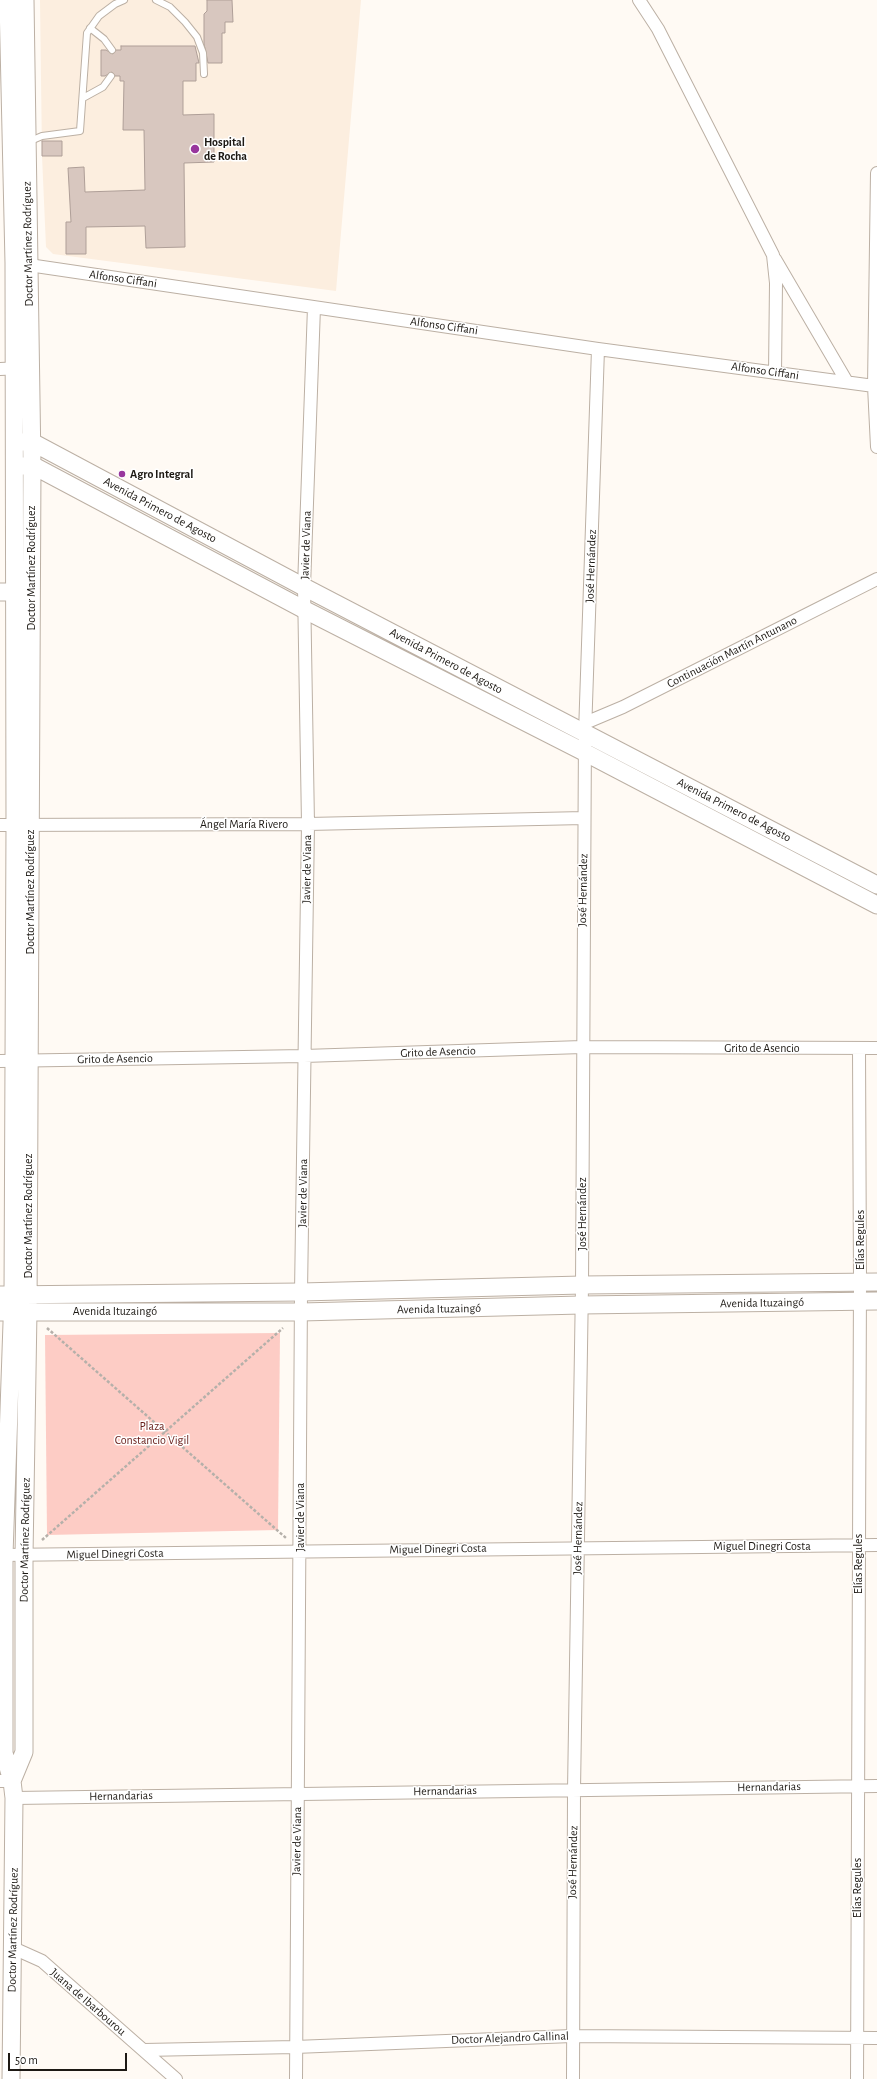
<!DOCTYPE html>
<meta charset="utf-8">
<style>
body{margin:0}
#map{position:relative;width:877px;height:2079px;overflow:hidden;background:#fffaf4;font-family:"Alegreya Sans",sans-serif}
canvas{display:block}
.scale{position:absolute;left:8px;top:2053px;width:119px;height:18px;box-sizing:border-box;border:2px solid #1d1914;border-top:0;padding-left:5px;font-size:12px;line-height:14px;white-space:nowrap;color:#1d1914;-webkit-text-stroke:3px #fff;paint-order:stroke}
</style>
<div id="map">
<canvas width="877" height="2079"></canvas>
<div class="scale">50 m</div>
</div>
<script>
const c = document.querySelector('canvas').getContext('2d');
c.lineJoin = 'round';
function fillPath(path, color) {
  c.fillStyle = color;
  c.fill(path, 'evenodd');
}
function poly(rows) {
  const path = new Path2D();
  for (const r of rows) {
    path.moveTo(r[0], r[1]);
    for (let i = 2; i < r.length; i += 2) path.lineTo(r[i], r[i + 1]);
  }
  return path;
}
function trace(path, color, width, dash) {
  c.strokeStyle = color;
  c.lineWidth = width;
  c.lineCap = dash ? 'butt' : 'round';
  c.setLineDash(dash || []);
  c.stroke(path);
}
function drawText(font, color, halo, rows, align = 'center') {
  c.font = font + ' "Alegreya Sans",sans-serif';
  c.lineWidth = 3;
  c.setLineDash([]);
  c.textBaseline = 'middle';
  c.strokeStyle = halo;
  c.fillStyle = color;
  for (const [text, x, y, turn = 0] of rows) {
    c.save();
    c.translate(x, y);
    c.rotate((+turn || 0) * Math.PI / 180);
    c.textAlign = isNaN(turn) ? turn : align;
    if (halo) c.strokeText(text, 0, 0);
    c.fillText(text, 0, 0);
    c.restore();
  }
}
fillPath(poly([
 [40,0,361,0,336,291,53,254,46,247,42,156]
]), '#fceedf');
fillPath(poly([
 [280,1333,278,1530,47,1535,45,1335]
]), '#fdccc5');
const building = poly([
 [207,0,232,0,233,22,225,22,225,33,222,33,222,63,208,63,204,44,204,14,207,11,207,0],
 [121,46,195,46,199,63,196,63,196,81,183,81,183,115,214,114,214,162,184,163,185,247,146,248,145,226,86,227,86,254,66,254,66,222,71,222,68,168,84,167,85,192,145,190,144,130,123,130,124,81,120,81,120,76,115,76,112,72,105,76,101,76,101,50,106,50,113,54,116,50,121,50,121,46],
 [42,141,62,141,62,156,42,156,42,141]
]);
fillPath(building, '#d8c7bf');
trace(building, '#af9f98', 1);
const lane = poly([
 [156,0,170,7,185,22,197,37,203,53,204,74],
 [90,28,104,39,112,50],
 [83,98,103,87,111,76],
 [28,142,42,136,80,131,87,33,99,16,115,4,124,0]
]);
const street = poly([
 [639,0,658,29,773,255,776,283,775,373],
 [877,173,874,386,877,447],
 [775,259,847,382],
 [22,264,598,349,874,386],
 [0,369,22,368],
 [585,723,623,707,877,579],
 [0,825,308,824,584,818],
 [0,1061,304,1056,582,1047,877,1048],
 [0,1555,877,1545],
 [0,1781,12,1781],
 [14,1798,877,1786],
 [13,1948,42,1961,176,2079],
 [144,2050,295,2047,572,2036,877,2038],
 [296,2079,301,1292,308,824,304,587,314,307],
 [573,2079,574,1790,582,1285,585,733,598,349],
 [857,2079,860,1282,859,1048]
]);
const secondary = poly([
 [8,0,14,263,15,825,13,1294,4,1555,4,1753,12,1781,14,1798,11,2079],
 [22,442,32,442,304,587,877,885],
 [22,466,32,465,305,610,584,752,877,905],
 [0,592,26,591],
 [0,1295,301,1292,582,1285,877,1282],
 [0,1312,301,1312,581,1305,877,1301],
 [12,1781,24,1752,24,1556,28,1311,32,465,25,0]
]);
trace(lane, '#bcb0a4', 8);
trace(street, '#bcb0a4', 14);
trace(secondary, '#bcb0a4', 19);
trace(poly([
 [47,1328,286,1538],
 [42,1540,283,1328]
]), '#b5b0aa', 2.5, [3, 2]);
trace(lane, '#fff', 6);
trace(street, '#fff', 12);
trace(secondary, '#fff', 17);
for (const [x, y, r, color] of [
 [195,149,5,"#98369d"],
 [122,474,4,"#98369d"]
]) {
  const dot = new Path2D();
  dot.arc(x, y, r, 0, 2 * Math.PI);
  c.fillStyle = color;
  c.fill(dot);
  trace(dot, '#fff', 1.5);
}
drawText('bold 12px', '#1d1914', '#fff', [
 ["Hospital",204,142],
 ["de Rocha",204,156],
 ["Agro Integral",130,474]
], 'left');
drawText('12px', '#1d1914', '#fff', [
 ["Doctor Martínez Rodríguez",28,244,-91],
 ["Alfonso Ciffani",123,279,8],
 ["Alfonso Ciffani",444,326,8],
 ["Alfonso Ciffani",765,371,8],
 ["Avenida Primero de Agosto",160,510,28],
 ["Javier de Viana",306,545,-88],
 ["José Hernández",591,566,-88],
 ["Doctor Martínez Rodríguez",31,568,-90],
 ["Continuación Martín Antunano",732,652,-27],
 ["Avenida Primero de Agosto",446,661,28],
 ["Avenida Primero de Agosto",734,810,27],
 ["Ángel María Rivero",244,824],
 ["Javier de Viana",307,869,-89],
 ["José Hernández",583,890,-89],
 ["Doctor Martínez Rodríguez",30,892,-90],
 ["Grito de Asencio",762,1048],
 ["Grito de Asencio",438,1052,-2],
 ["Grito de Asencio",115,1059,-1],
 ["Javier de Viana",303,1193,-89],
 ["José Hernández",582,1214,-90],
 ["Doctor Martínez Rodríguez",28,1216,-90],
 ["Elías Regules",860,1240,-90],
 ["Avenida Ituzaingó",762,1303,-1],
 ["Avenida Ituzaingó",439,1309,-1],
 ["Avenida Ituzaingó",115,1311],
 ["Javier de Viana",300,1517,-90],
 ["José Hernández",578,1538,-89],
 ["Doctor Martínez Rodríguez",25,1540,-89],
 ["Miguel Dinegri Costa",762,1546],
 ["Miguel Dinegri Costa",438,1549,-1],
 ["Miguel Dinegri Costa",115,1554,-1],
 ["Elías Regules",858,1564,-90],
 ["Hernandarias",769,1787,-1],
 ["Hernandarias",445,1791,-1],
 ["Hernandarias",121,1796,-1],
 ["Javier de Viana",297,1841,-89],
 ["José Hernández",573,1862,-89],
 ["Elías Regules",857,1888,-90],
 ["Doctor Martínez Rodríguez",13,1930,-89],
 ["Juana de Ibarbourou",88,2002,41],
 ["Doctor Alejandro Gallinal",510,2038,-2]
]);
drawText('12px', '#671c18', '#fff', [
 ["Plaza",152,1426],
 ["Constancio Vigil",152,1440]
]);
</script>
